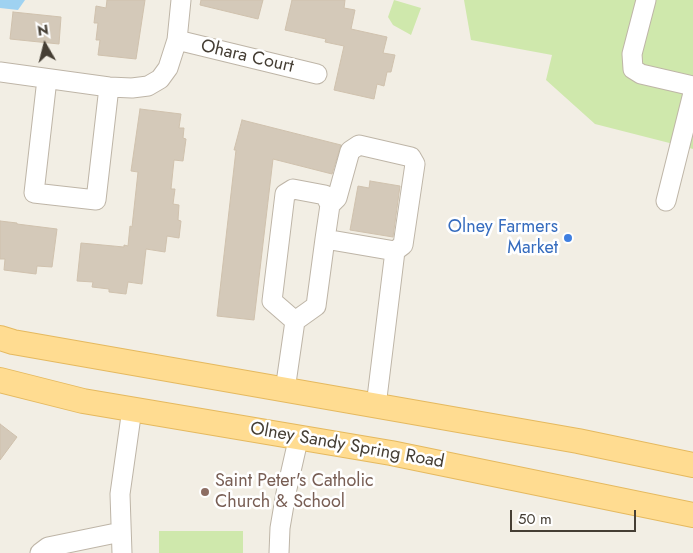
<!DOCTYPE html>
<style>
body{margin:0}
#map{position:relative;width:693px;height:553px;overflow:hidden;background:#f2eee4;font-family:Jost,sans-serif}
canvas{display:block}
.north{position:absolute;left:20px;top:20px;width:50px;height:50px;-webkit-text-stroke:4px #fff;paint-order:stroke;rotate:352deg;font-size:14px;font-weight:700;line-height:20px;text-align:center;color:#453e34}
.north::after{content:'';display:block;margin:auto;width:18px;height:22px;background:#453e34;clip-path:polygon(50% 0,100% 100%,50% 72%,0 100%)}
.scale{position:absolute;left:510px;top:510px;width:126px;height:22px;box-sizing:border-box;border:2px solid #453e34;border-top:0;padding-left:6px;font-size:15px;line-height:18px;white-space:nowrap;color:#453e34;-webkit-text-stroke:4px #fff;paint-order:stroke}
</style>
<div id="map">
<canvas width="693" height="553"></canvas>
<div class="north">N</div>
<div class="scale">50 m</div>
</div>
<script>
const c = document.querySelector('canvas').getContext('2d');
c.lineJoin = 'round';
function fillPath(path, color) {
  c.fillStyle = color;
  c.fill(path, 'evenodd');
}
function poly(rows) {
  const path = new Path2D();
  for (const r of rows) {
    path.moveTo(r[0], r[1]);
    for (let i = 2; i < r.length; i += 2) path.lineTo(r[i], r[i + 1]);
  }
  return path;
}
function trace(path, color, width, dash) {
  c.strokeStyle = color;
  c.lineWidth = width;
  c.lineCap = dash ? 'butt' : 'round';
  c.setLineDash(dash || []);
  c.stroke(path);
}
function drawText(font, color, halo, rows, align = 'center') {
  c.font = font + ' Jost,sans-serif';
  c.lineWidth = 5;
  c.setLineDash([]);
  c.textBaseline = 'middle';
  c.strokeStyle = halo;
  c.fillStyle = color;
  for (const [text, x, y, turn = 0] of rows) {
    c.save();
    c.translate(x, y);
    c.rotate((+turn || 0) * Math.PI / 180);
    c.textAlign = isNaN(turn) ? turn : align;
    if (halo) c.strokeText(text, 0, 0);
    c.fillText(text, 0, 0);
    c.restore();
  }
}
fillPath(poly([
 [394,0,421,8,411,35,393,25,388,17],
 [464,0,693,0,693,149,595,124,546,80,552,55,471,40],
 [159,531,243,531,243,553,159,553]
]), '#cfe8ac');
fillPath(poly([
 [0,0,25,0,18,10,0,8]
]), '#9fd2f1');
const building = poly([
 [107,0,145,0,136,59,98,55,100,40,96,40,98,23,94,23,96,6,106,8,107,0],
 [201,0,263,0,258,19,200,5,201,0],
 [292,0,345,0,344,8,355,10,351,29,387,37,383,53,395,55,391,72,387,72,384,86,377,84,374,99,334,90,344,46,325,42,326,39,285,30,292,0],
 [13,12,61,17,59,44,10,39,13,12],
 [140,109,181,114,179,128,184,128,183,138,186,139,183,161,174,160,171,189,175,189,173,204,179,205,178,220,181,221,179,238,167,236,165,252,146,249,142,284,128,282,126,294,109,292,109,289,92,287,93,282,77,281,81,243,124,247,124,245,128,246,130,226,132,227,138,172,131,171,140,109],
 [242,120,341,145,332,174,273,159,254,320,217,316,236,150,234,150,242,120],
 [370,181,400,186,393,237,350,230,358,186,369,188,370,181],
 [0,221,17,223,17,224,57,229,52,267,37,266,36,274,4,270,5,259,0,259,0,221],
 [0,424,17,437,0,460,0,424]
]);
fillPath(building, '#d4c9b9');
trace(building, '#cfc1ad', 1);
const minor = poly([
 [646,0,632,54,633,69,641,74,693,86],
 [177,40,317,74],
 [0,72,109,87,132,88,148,86,160,79,168,68,177,40,181,0],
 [47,79,34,193,96,200,109,87],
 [666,201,693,93],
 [330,205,337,198,350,151,359,145,411,157,415,164,403,245,395,251],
 [295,321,316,306,325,239],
 [285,390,295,321,272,301,285,194,293,189,325,195,330,205,325,239,395,251,376,406],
 [40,553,48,547,121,532],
 [122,553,120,494,132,409],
 [279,553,280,528,286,493,299,436]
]);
const major = poly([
 [0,338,13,342,578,441,693,465],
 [0,380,83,401,391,453,693,515]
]);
trace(minor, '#beb5a7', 21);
trace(major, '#e5b95f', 26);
trace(minor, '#fff', 19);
trace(major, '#ffdc91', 24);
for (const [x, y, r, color] of [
 [568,238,5,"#3f7fe0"],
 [205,492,5,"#8d6e63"]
]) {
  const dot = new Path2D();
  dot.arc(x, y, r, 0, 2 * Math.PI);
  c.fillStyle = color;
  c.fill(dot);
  trace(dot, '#fff', 2);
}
drawText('18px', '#453e34', '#fff', [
 ["Ohara Court",247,57,13],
 ["Olney Sandy Spring Road",347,446,10]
]);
drawText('18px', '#366cbe', '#fff', [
 ["Olney Farmers",558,228],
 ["Market",558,249]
], 'right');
drawText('18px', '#785e54', '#fff', [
 ["Saint Peter's Catholic",215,482],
 ["Church & School",215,503]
], 'left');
</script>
